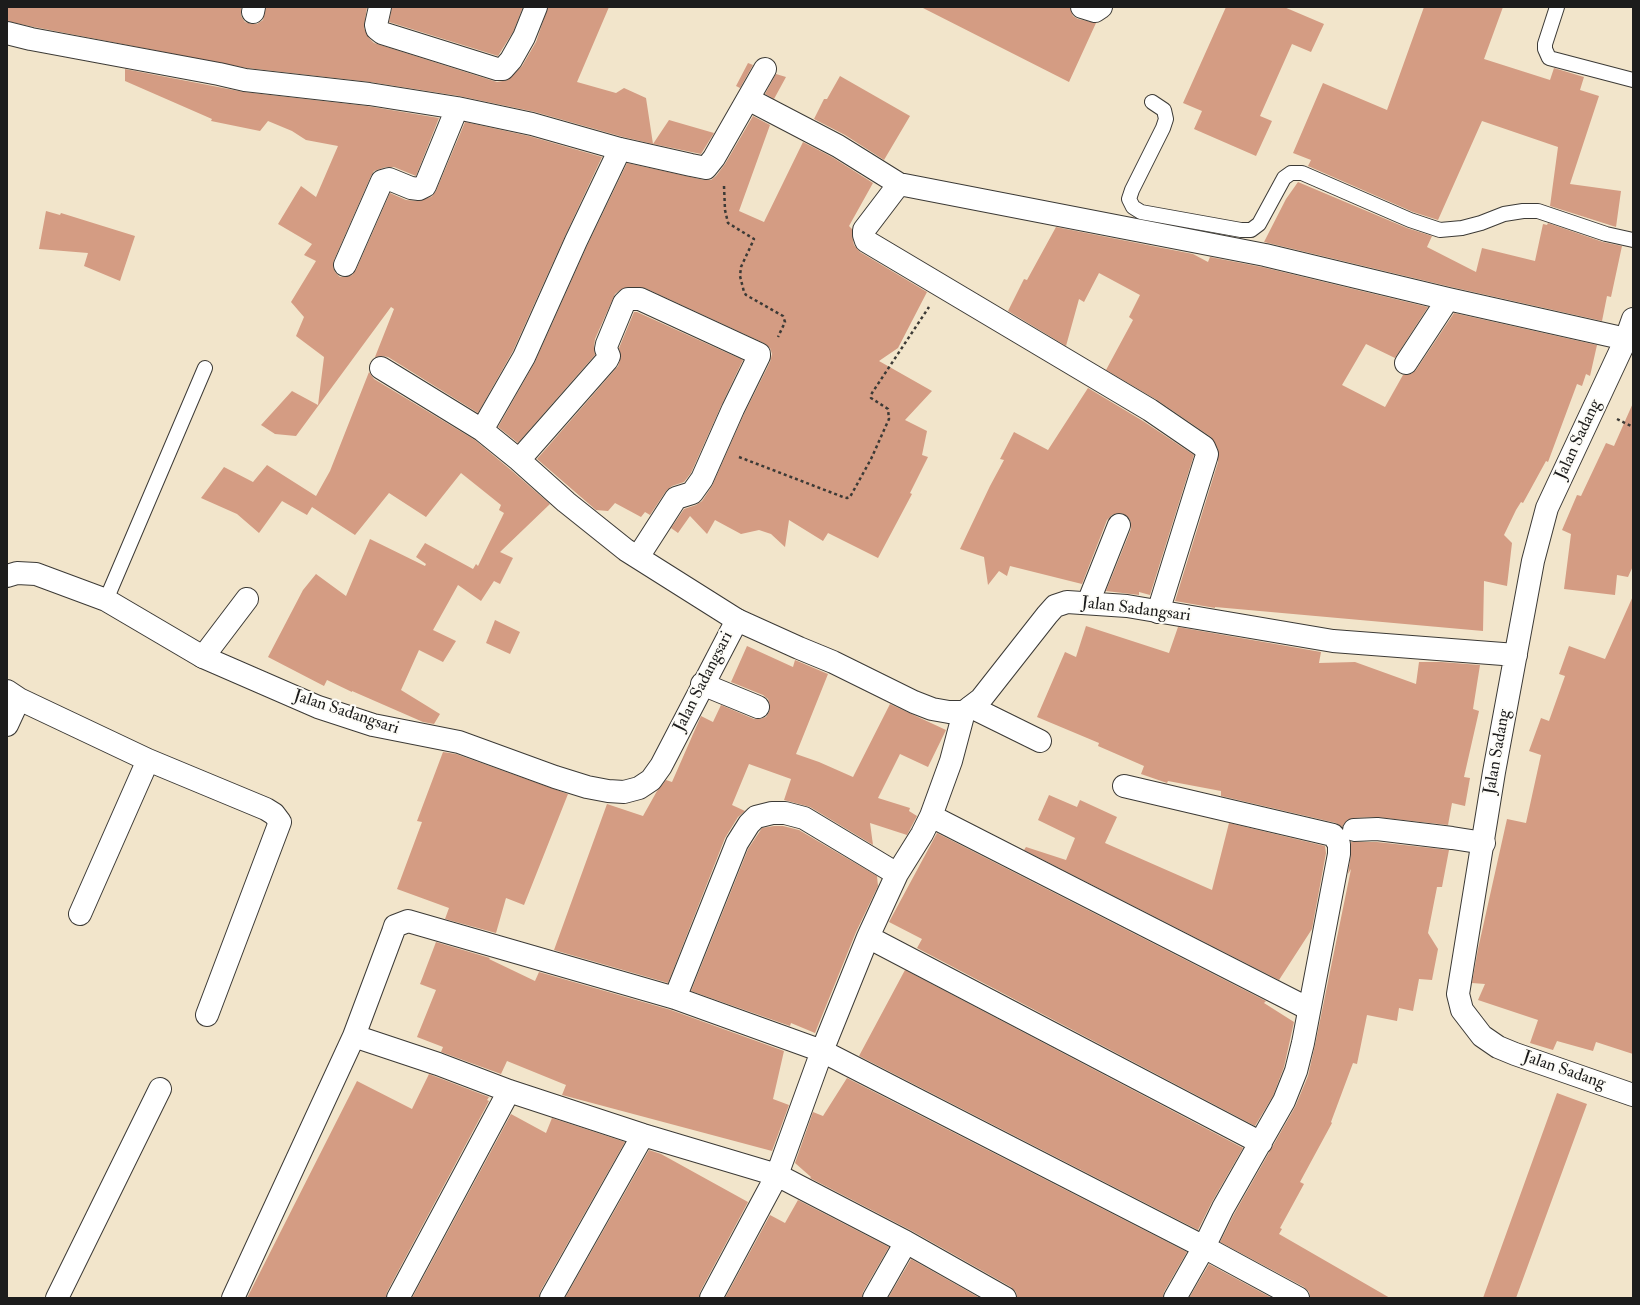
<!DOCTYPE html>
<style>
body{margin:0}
#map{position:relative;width:1640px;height:1305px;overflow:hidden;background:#f2e5cb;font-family:"IM FELL Double Pica",serif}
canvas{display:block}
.frame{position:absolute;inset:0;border:8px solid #1c1c1c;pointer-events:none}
</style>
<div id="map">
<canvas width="1640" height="1305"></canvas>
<div class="frame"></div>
</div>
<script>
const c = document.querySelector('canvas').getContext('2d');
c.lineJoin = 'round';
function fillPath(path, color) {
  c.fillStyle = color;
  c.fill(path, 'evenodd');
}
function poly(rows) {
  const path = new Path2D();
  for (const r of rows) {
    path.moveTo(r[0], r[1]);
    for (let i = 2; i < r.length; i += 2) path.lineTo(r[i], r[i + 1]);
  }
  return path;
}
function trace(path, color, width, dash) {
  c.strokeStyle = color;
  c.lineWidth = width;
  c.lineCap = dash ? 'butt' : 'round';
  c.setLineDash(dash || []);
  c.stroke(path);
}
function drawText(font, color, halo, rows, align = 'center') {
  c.font = font + ' "IM FELL Double Pica",serif';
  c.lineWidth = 4;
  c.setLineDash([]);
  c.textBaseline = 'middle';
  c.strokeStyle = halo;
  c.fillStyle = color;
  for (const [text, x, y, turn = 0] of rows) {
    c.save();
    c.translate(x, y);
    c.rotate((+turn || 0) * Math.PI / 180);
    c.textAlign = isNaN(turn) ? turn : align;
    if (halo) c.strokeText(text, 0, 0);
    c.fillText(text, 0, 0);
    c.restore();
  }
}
fillPath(poly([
 [7,7,241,7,241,16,245,22,251,24,257,24,263,20,266,7,367,7,364,28,369,38,374,43,497,82,508,80,522,66,536,42,548,7,609,7,577,82,616,93,624,88,646,98,653,144,623,137,535,112,459,96,370,82,247,68,34,27,7,21],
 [392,7,523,7,513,32,498,56,389,22],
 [921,7,1070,7,1073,16,1078,19,1096,23,1069,82],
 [1226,7,1284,7,1324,24,1311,52,1292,44,1260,116,1272,121,1256,156,1194,129,1202,111,1183,103],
 [1424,7,1503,7,1484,59,1550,80,1554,68,1584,77,1580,90,1599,96,1570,184,1621,191,1616,227,1550,206,1558,147,1482,121,1438,220,1413,212,1308,166,1311,160,1293,153,1323,83,1387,110],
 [748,63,753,65,740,88,736,86],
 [125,69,244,92,367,106,439,118,416,176,394,167,386,167,374,171,371,176,334,260,333,266,335,272,340,277,346,277,352,275,356,270,390,193,406,200,418,201,431,197,436,191,465,122,529,136,602,157,565,236,513,351,478,413,388,357,382,356,375,357,394,309,391,307,296,436,275,434,261,425,292,391,318,405,324,357,296,336,304,317,291,302,316,261,304,255,312,244,278,224,301,186,316,197,338,146,306,140,292,131,268,121,260,131,211,121,212,119,125,81],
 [776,74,786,77,774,99,765,94],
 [840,76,910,116,884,160,845,135,814,119,824,99,827,99],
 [753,116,770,125,739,211,764,222,803,142,832,157,873,183,849,226,852,229,852,235,854,245,860,252,927,292,898,348,879,361,932,391,905,420,927,431,922,455,928,457,910,493,912,494,878,558,828,533,823,541,789,520,785,547,771,534,759,530,741,534,715,520,707,534,690,516,678,533,671,528,684,509,696,505,702,501,712,486,744,414,770,362,772,354,770,348,764,343,645,288,627,287,620,290,615,294,595,339,594,347,595,355,518,443,498,427,535,362,587,246,627,163,704,180,711,180,716,176,725,164],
 [669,120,714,133,701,154,653,144],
 [1298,182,1407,228,1432,236,1427,247,1476,272,1482,248,1535,261,1543,224,1547,225,1548,223,1603,242,1622,246,1611,297,1607,296,1602,321,1451,287,1264,242,1286,199],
 [46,211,60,215,61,213,135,236,120,281,84,266,88,253,39,249],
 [1056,227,1193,254,1208,262,1210,257,1262,267,1428,307,1395,358,1366,344,1342,385,1385,407,1403,375,1411,374,1416,370,1454,313,1597,345,1590,376,1586,374,1582,386,1577,384,1548,462,1546,461,1523,503,1521,502,1516,510,1504,535,1512,543,1507,586,1484,581,1483,631,1215,607,1215,608,1175,601,1218,462,1218,449,1211,437,1157,400,1106,370,1133,320,1129,317,1140,295,1099,273,1084,302,1079,299,1066,346,1008,311,1024,279,1027,280],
 [634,312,637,312,743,360,722,404,691,473,684,482,672,486,666,491,650,515,645,512,641,517,615,503,608,511,596,510,537,459,618,366,621,357,619,348],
 [369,372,374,379,475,440,511,470,550,504,500,552,513,558,500,584,494,581,481,601,458,585,433,630,456,641,443,662,419,650,401,690,440,714,434,724,423,722,352,691,352,692,327,680,324,686,268,657,303,590,316,574,346,596,370,539,425,566,426,564,416,557,425,543,473,569,476,564,478,566,504,513,499,510,501,505,461,473,426,517,389,493,355,535,312,507,307,515,282,501,259,533,237,514,201,498,224,467,253,482,267,465,316,496,330,471],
 [1088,388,1143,421,1194,455,1150,595,1139,592,1139,595,1106,591,1131,529,1131,523,1129,518,1124,514,1118,513,1112,515,1107,520,1082,584,1010,566,1007,576,999,571,988,585,984,557,960,549,990,486,1004,460,1000,459,1014,432,1048,450],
 [1633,403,1633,566,1628,577,1617,575,1615,595,1564,589,1571,534,1562,530,1577,495,1581,496,1606,443,1614,446],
 [1633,596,1633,1054,1596,1042,1593,1051,1557,1041,1553,1050,1530,1043,1538,1020,1478,1000,1485,984,1472,983,1478,949,1507,819,1526,823,1541,755,1529,751,1541,718,1549,721,1565,676,1559,674,1569,646,1605,659],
 [495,620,520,632,510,654,486,643],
 [1086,626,1169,653,1178,627,1321,652,1319,663,1355,662,1416,684,1419,662,1441,662,1480,665,1473,709,1479,711,1464,777,1470,778,1465,806,1452,803,1448,825,1376,817,1353,818,1347,820,1342,827,1336,823,1221,796,1221,791,1168,781,1167,783,1141,774,1144,766,1098,746,1099,743,1037,717,1065,652,1076,657],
 [747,646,793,667,795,660,828,674,796,754,819,762,853,777,890,704,946,730,928,767,900,754,878,798,910,808,909,811,917,816,907,835,870,823,873,845,810,807,784,800,791,779,749,764,732,805,745,811,738,817,725,838,668,983,554,950,607,804,643,816,657,791,666,780,672,782,701,716,713,722,721,705,754,719,760,719,766,717,769,712,770,705,768,699,763,695,731,682],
 [443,752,456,754,568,794,524,905,506,898,496,933,445,919,449,908,397,889,422,822,417,821],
 [1049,795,1077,807,1080,800,1117,817,1105,843,1212,890,1229,823,1325,846,1326,853,1312,929,1279,980,1024,850,1026,847,1066,860,1075,838,1038,820],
 [774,826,783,826,799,830,877,876,878,886,856,932,815,1033,791,1023,790,1026,691,991,748,849,762,828],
 [937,833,1266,1001,1264,1003,1294,1022,1284,1067,1273,1096,1255,1126,917,948,922,939,889,922],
 [1351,842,1377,842,1449,850,1442,887,1437,887,1428,933,1438,949,1432,980,1419,979,1413,1011,1399,1008,1397,1021,1367,1015,1357,1064,1353,1063,1331,1122,1332,1123,1300,1182,1304,1184,1280,1228,1282,1229,1279,1234,1390,1298,1310,1298,1309,1292,1304,1287,1220,1242,1234,1214,1295,1107,1308,1076,1315,1045,1351,869,1348,874,1351,854],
 [436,942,490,958,489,959,535,981,539,972,671,1010,784,1051,773,1099,789,1105,772,1151,562,1095,566,1085,507,1061,501,1074,441,1052,443,1047,417,1037,436,990,420,984],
 [905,970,1243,1148,1212,1202,1198,1230,859,1056],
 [429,1074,489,1097,487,1100,489,1101,387,1292,386,1298,247,1298,357,1081,412,1109],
 [847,1078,1187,1252,1164,1292,1163,1298,1017,1298,1016,1292,1011,1287,912,1231,810,1178,811,1177,795,1163,813,1112,823,1116],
 [1557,1093,1587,1104,1516,1298,1483,1298],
 [511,1114,546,1133,552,1118,625,1142,540,1292,539,1298,412,1298],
 [649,1150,661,1154,748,1202,700,1292,699,1298,565,1298],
 [798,1200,889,1247,863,1292,862,1298,725,1298,770,1215,785,1223],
 [911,1259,980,1298,888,1298],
 [1209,1264,1272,1298,1189,1298]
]), '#d49c83');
const service = poly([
 [1557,7,1545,44,1545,49,1549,58,1633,80],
 [1152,102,1164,110,1166,119,1163,128,1132,190,1129,199,1133,207,1141,212,1241,230,1251,230,1259,224,1284,178,1291,173,1302,173,1410,220,1440,230,1462,228,1481,223,1504,214,1523,211,1538,211,1606,234,1633,240],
 [106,600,205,368]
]);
const minor = poly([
 [380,7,376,25,377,29,382,33,497,69,503,69,511,60,524,37,536,7],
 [1082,7,1095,11,1101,7],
 [253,12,254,7],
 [7,33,31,39,219,74,245,80,369,94,457,108,532,124,620,149,691,165,706,168,714,158,765,69],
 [748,99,838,146,899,184,1265,255,1448,299,1626,339],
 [899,184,864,230,864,235,866,241,1150,410,1204,447,1207,454,1206,458,1158,612],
 [345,265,382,181,389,179,411,188,419,189,425,186,457,108],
 [1406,363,1448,299],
 [381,368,482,430,519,460,566,502,626,550,737,620],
 [482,430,524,357,576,241,620,149],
 [519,460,607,360,609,356,606,349,607,344,624,303,628,299,640,299,759,354,759,356,733,409,702,479,692,493,676,498,638,557],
 [1088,603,1119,525],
 [203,657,247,599],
 [702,684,758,707],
 [7,691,19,699,148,760,266,809,274,814,280,822,207,1015],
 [971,707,1040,741],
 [7,725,19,699],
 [1124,786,1333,835,1339,844,1339,854,1303,1043,1296,1071,1284,1101,1223,1208,1204,1247,1175,1298],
 [931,816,1309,1009],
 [1354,830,1377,829,1452,838,1484,843],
 [80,914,148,760],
 [868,937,1261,1143],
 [675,998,737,843,749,824,756,817,772,813,785,813,804,818,897,874],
 [354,1036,438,1064,509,1091,643,1135,777,1175,906,1242,1005,1298],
 [57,1298,160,1089],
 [233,1298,354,1036,393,932,395,926,408,921,675,998,822,1051,1204,1247,1298,1298],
 [398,1298,509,1091],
 [551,1298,643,1135],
 [711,1298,777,1175,822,1051,868,937,897,874,922,834,931,816,951,761,964,712],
 [874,1298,906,1242]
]);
const tertiary = poly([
 [1633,319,1626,339,1547,508,1533,561,1494,772,1458,994,1462,1010,1482,1036,1498,1047,1515,1054,1633,1095],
 [7,576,17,573,36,574,106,600,203,657,318,707,373,725,459,742,555,777,587,787,608,791,624,792,639,788,651,780,661,766,737,620,799,648,833,662,914,702,932,709,949,712,964,712,981,699,1047,615,1055,606,1067,602,1127,606,1333,641,1516,655]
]);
trace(service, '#3c3a36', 16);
trace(minor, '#3c3a36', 24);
trace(tertiary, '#3c3a36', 24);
trace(poly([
 [724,186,725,210,728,223,754,239,741,267,740,276,744,292,746,295,783,316,785,322,778,337],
 [1617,419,1633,427],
 [739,457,843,497,847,498,850,497,871,459,889,419,888,409,871,398,872,393,929,307]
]), '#3c3a36', 2.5, [3, 3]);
trace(service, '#fff', 14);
trace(minor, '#fff', 22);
trace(tertiary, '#fff', 22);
drawText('17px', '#1c1c1c', '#fdfcf7', [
 ["Jalan Sadang",1579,440,-65],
 ["Jalan Sadangsari",1136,610,7],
 ["Jalan Sadangsari",704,682,-63],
 ["Jalan Sadangsari",346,713,18],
 ["Jalan Sadang",1498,752,-80],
 ["Jalan Sadang",1564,1071,19]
]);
</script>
